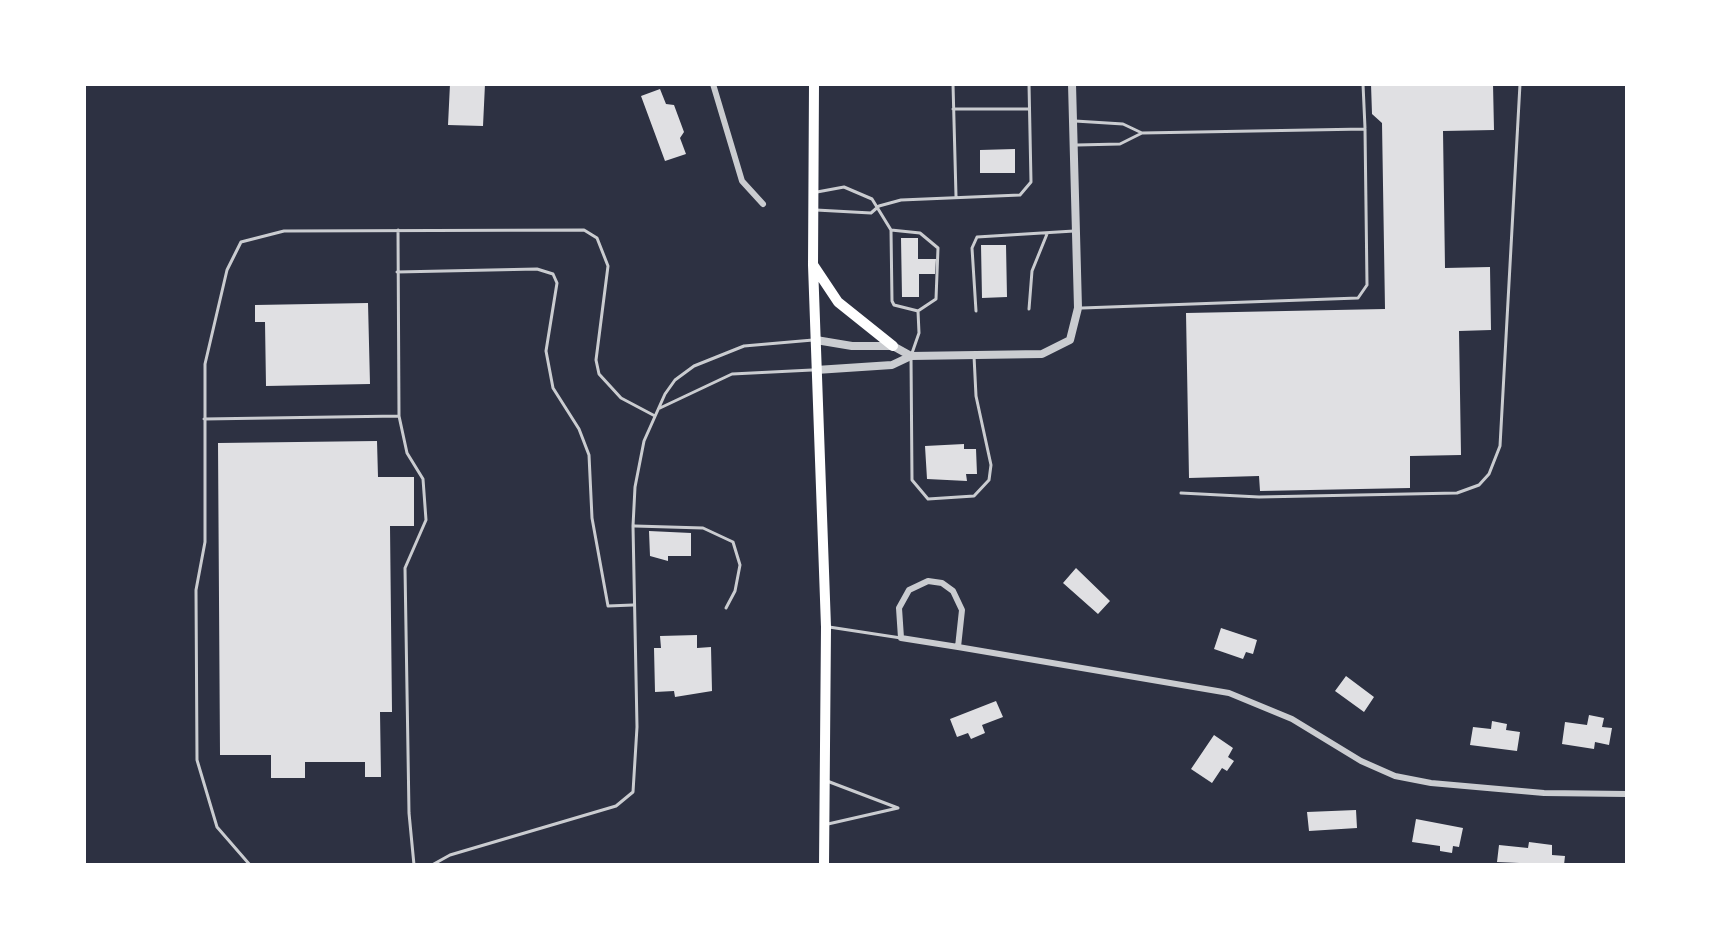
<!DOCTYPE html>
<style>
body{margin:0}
#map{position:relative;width:1711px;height:949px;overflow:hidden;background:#2d3142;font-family:"Public Sans",sans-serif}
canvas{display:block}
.frame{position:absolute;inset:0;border:86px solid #fff;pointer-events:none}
</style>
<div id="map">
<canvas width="1711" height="949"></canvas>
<div class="frame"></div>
</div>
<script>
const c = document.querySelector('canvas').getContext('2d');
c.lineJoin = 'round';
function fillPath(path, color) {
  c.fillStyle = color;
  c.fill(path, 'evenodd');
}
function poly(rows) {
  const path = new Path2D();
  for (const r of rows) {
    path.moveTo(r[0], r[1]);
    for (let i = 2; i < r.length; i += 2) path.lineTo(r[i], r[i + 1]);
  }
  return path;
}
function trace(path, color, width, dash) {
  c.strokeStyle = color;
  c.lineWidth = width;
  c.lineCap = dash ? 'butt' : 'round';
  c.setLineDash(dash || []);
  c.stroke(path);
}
fillPath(poly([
 [450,84,485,84,483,126,448,125],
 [1371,84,1493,84,1494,130,1443,131,1445,268,1490,267,1491,330,1459,331,1461,455,1410,456,1410,488,1260,491,1259,476,1189,478,1186,313,1385,309,1382,123,1372,114],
 [660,89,666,104,674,105,684,132,680,138,686,154,665,161,641,96],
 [1015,149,1015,173,980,173,980,150],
 [901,238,918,238,918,259,936,259,935,274,919,274,919,297,902,297],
 [981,245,1006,245,1007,297,982,298],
 [368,303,370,384,266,386,265,322,255,322,255,305],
 [377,441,378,477,414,477,414,526,390,526,392,712,380,712,381,777,365,777,365,762,305,762,305,778,271,778,271,755,220,755,218,443],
 [964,444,964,449,976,449,977,474,966,474,967,481,927,479,925,446],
 [649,531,691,533,691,556,668,556,668,561,650,556],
 [1076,568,1110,601,1098,614,1063,583],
 [1221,628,1257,640,1253,654,1246,652,1243,659,1214,649],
 [697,635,697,648,711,647,712,691,675,697,674,691,655,692,654,648,661,648,660,636],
 [1346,676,1374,697,1364,712,1335,691],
 [996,701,1003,717,982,725,985,733,971,739,968,733,957,737,950,719],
 [1589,715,1604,718,1602,727,1612,728,1609,745,1595,742,1594,749,1562,744,1565,722,1587,725],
 [1492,721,1507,724,1506,730,1520,732,1517,751,1470,745,1473,727,1491,729],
 [1214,735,1233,748,1228,757,1234,761,1227,771,1222,768,1212,783,1191,769],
 [1356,810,1357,828,1309,831,1307,812],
 [1416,819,1463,828,1459,847,1453,846,1452,853,1440,851,1440,846,1412,842],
 [1529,842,1552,845,1552,855,1565,856,1564,865,1497,862,1499,845,1528,848]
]), '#e0e0e3');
trace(poly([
 [953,84,956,196],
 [1363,84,1365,128],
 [953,109,1029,109],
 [1075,121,1123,124,1142,133,1120,144,1077,145],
 [817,192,844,187,872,199,891,230,920,233,938,248,936,299,918,311,919,333,911,356,912,480,928,499,974,496,989,480,991,465,976,396,974,356],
 [816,210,871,213,879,206,901,200,1020,195,1031,182,1029,84],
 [398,230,399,416,407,453,423,479,426,520,405,568,409,813,414,865],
 [891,230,892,301,894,305,918,311],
 [397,272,537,269,553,274,557,283,546,351,553,388,579,429,589,455,592,518,608,606,633,605],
 [1082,308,1358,298,1367,285,1365,129,1142,133],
 [1029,309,1032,271,1047,234],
 [976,311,972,248,977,237,1074,231],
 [660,408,732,374,812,370],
 [204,419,399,416],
 [1181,493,1259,497,1457,493,1479,485,1489,474,1500,446,1520,84],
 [635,526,703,528,733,542,740,565,735,591,726,608],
 [829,627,901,638],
 [827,781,898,808],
 [828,824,898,808],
 [250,865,217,827,197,760,196,590,205,542,205,364,227,270,241,242,284,231,584,230,597,238,608,266,596,360,599,374,621,398,655,416],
 [432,865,450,855,616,806,633,792,637,727,633,526,635,487,644,441,665,394,675,380,694,366,744,346,813,340]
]), '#caccd0', 3);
trace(poly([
 [713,84,742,181,763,204],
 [958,647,962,610,953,591,942,583,928,581,909,590,899,608,901,638,958,647,1229,693,1292,719,1361,761,1395,776,1431,783,1544,793,1627,794]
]), '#caccd0', 6);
trace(poly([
 [816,340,852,346,893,346,911,356],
 [816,370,892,365,911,356,1042,354,1070,340,1078,308,1072,84]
]), '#caccd0', 8);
trace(poly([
 [814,84,813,265,826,627,824,865],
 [814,266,838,302,893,346]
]), '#fff', 10);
</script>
